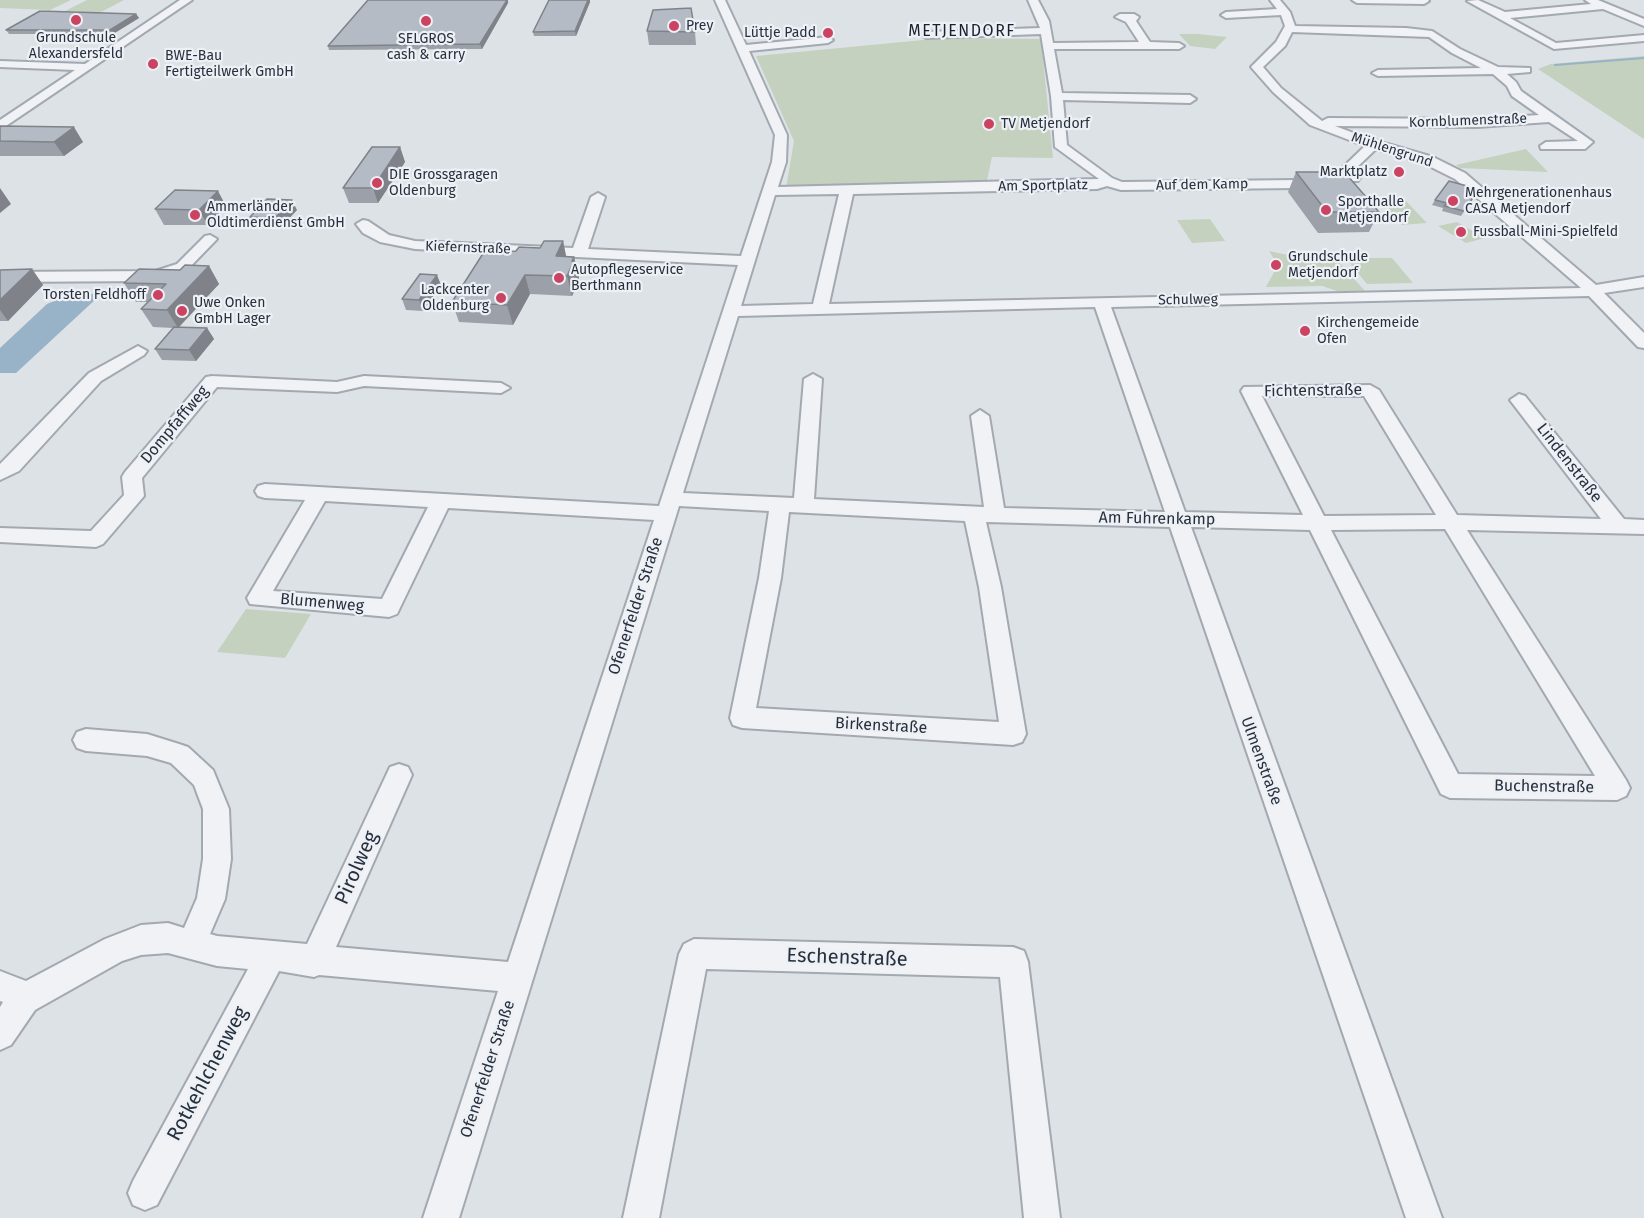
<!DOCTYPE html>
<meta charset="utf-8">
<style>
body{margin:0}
canvas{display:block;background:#dde2e7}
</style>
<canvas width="1644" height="1218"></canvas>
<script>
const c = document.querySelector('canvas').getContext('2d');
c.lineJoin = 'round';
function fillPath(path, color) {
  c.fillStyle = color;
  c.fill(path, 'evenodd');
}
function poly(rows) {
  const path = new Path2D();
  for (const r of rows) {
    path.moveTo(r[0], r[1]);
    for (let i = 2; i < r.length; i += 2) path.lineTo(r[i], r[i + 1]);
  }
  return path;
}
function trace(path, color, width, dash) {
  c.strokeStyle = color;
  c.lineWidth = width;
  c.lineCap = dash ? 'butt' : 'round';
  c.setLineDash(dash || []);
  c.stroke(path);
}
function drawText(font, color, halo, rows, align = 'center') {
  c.font = font + ' "Fira Sans",sans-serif';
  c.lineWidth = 4.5;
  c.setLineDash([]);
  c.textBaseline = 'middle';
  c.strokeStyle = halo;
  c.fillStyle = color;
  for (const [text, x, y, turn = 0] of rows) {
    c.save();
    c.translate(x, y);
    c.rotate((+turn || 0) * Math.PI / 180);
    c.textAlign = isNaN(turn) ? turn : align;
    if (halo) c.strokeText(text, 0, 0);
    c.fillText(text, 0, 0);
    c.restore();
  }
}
fillPath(poly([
 [0,0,71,0,50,10,0,8],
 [87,0,124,0,99,13,65,11],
 [1179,34,1198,34,1227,37,1215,49,1190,46],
 [944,38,1041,39,1053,158,992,157,986,185,786,188,794,141,756,56],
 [1644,56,1644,139,1538,69,1551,64],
 [1526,149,1548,172,1460,168,1456,165],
 [1381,199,1404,199,1427,223,1402,225],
 [1210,219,1225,241,1192,243,1177,220],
 [1457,222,1485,238,1466,243,1438,226],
 [1269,251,1311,260,1337,260,1365,291,1337,291,1322,286,1266,287,1278,265],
 [1346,258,1392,258,1413,283,1367,284],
 [246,609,311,614,285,658,217,652]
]), '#c4d1be');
fillPath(poly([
 [73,293,97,294,97,298,16,373,0,373,0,348,47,304]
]), '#98b2c7');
trace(poly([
 [1555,65,1644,58]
]), '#98b2c7', 2);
const minor = poly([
 [180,0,192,0,0,130,0,120,75,70,0,67,0,61,85,64,180,0],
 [715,0,725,0,746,45,828,37,833,40,828,43,749,51,787,135,786,162,778,187,1099,179,1055,147,1051,96,1041,34,926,38,921,35,926,32,1040,28,1028,0,1038,0,1049,21,1053,43,1139,42,1126,22,1115,17,1120,14,1134,14,1139,17,1136,21,1150,42,1179,43,1184,46,1179,49,1054,49,1062,93,1190,95,1196,99,1190,103,1063,100,1067,145,1112,178,1122,182,1297,180,1304,184,1297,188,1121,190,1107,186,1097,189,853,194,829,304,1581,288,1455,179,1423,163,1376,149,1354,170,1360,178,1358,181,1348,181,1340,170,1365,146,1310,125,1273,92,1251,67,1276,42,1285,26,1281,15,1226,18,1221,15,1226,12,1277,9,1270,0,1280,0,1290,12,1295,26,1406,28,1432,31,1460,49,1498,67,1530,68,1530,72,1507,74,1516,82,1521,91,1593,142,1585,149,1541,149,1540,146,1546,142,1578,141,1549,122,1477,127,1335,126,1367,138,1433,157,1465,173,1596,285,1644,277,1644,287,1604,293,1644,333,1644,348,1638,347,1589,296,1111,307,1185,512,1303,515,1241,391,1244,387,1370,385,1379,390,1457,515,1601,519,1510,400,1519,394,1525,396,1624,519,1644,520,1644,534,1467,530,1626,780,1630,788,1626,796,1617,800,1450,798,1441,794,1310,530,1191,527,1442,1218,1406,1218,1170,527,986,522,1001,587,1026,734,1022,742,1013,745,742,728,733,725,730,718,759,578,769,511,679,506,459,1218,423,1218,498,991,319,975,314,977,279,971,157,1205,145,1210,133,1205,128,1193,133,1181,248,969,217,966,168,953,141,955,122,961,35,1010,11,1045,0,1050,0,1007,3,1002,0,1001,0,971,26,981,105,939,141,925,168,923,184,928,197,898,203,859,203,809,194,785,171,763,147,756,86,751,77,748,73,740,77,732,86,729,147,734,179,744,188,747,213,770,229,809,231,859,225,899,210,934,217,936,307,944,390,767,399,764,408,767,412,775,336,947,508,962,654,520,448,508,397,614,389,617,250,604,247,598,305,500,265,498,258,496,255,491,258,486,265,484,659,506,738,265,415,249,380,242,363,233,356,224,363,220,368,221,389,235,415,241,573,248,591,197,598,193,605,197,588,249,741,256,772,162,775,135,715,0],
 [1292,32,1429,37,1452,53,1481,68,1378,70,1372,73,1378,76,1493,74,1507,86,1512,96,1539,115,1477,119,1328,118,1322,121,1281,88,1263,67,1285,46,1292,32],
 [839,194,813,304,741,306,775,195,839,194],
 [1095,307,1165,512,1004,508,989,416,980,410,971,416,984,507,814,499,822,379,813,374,804,379,794,498,683,493,738,316,1095,307],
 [1262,396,1364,396,1436,515,1324,516,1262,396],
 [325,501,428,507,382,599,273,591,325,501],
 [789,512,965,521,979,587,999,722,756,708,781,578,789,512],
 [1445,529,1595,776,1458,774,1331,530,1445,529],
 [1352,0,1428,0,1429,1,1424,4,1357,3,1352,0],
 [1478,0,1505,12,1591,4,1585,0,1598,0,1644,19,1644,26,1603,9,1510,18,1556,43,1644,35,1644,41,1554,49,1467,1,1478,0],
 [210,235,217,239,187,270,157,281,0,282,0,272,155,271,177,264,205,236,210,235],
 [138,346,147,351,144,355,101,381,19,471,0,480,0,464,89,373,138,346],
 [212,376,337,382,364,376,501,383,510,388,501,393,364,386,337,392,217,387,142,478,144,496,103,544,96,547,0,542,0,528,91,531,124,495,122,477,125,472,206,377,212,376],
 [694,939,1013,947,1024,951,1028,962,1060,1218,1024,1218,1000,977,706,969,659,1218,623,1218,679,954,684,944,694,939]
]);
trace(minor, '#a3a9b1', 4);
fillPath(minor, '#f0f2f5');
fillPath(poly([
 [368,0,508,0,508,3,482,49,329,50,328,46],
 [549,0,590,0,590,2,576,36,534,36,533,32],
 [136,14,139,18,113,34,9,34,6,30],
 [647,31,695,32,696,45,649,45],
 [0,126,83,142,64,156,0,156],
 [400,147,405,162,378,203,349,203,343,188],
 [1322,168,1379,212,1369,232,1318,233,1288,192,1296,172,1320,172],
 [1473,198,1461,216,1442,211,1443,208,1432,205,1435,200],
 [226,206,208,225,164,225,155,209],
 [297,210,280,228,255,227,250,217],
 [563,241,566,256,579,276,579,281,572,296,530,294,513,325,459,322,452,302,540,248],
 [209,266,219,284,179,327,207,328,214,339,196,361,162,360,155,349,173,328,153,327,141,309,148,302,136,302,124,283,180,270],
 [32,269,43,285,8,321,0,321,0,270],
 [441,285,423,311,406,310,402,299]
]), '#9ca1a9');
fillPath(poly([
 [507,0,508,0,508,3,482,49,480,44],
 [588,0,590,0,590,2,576,36,575,31],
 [136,14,139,18,113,34,110,30],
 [74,127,83,142,64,156,54,142],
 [400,147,405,162,378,203,373,188],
 [0,188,11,204,0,213],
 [218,191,226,206,208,225,199,210],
 [292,200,297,210,280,228,275,218],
 [563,241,567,261,556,256],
 [574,257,579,276,579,281,572,296,567,276],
 [209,266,219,284,178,328,167,310],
 [32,269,43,285,8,321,0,310,0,300],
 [437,275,441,285,423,311,419,300],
 [525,275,530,294,513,325,507,305],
 [207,328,214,339,196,361,189,350]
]), '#7f8389');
const building = poly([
 [368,0,507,0,480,44,328,46,368,0],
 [549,0,588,0,575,31,533,32,549,0],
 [691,8,695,32,647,31,653,10,691,8],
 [40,11,136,14,110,30,6,30,40,11],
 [0,126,74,127,54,142,0,141,0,126],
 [372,147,400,147,373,188,343,188,372,147],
 [1322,168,1341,168,1379,212,1327,212,1296,172,1325,172,1322,168],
 [1449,181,1467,186,1476,193,1464,211,1444,206,1447,203,1435,200,1449,181],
 [175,190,218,191,199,210,155,209,175,190],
 [267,199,292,200,275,218,250,217,267,199],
 [544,241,563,241,556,256,574,257,572,261,574,261,567,276,525,275,507,305,452,302,484,252,516,251,519,247,540,248,544,241],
 [185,265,209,266,167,310,141,309,166,284,124,283,139,269,180,270,185,265],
 [32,269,0,300,0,270,32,269],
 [420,274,437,275,419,300,402,299,420,274],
 [174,327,207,328,189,350,155,349,174,327]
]);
fillPath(building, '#b5bbc4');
trace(building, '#7f8389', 1.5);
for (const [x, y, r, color] of [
 [76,20,6,"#cb4360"],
 [426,21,6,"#cb4360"],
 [674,26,6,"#cb4360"],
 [828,33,6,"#cb4360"],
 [153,64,6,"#cb4360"],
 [989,124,6,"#cb4360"],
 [1399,172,6,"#cb4360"],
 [377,183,6,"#cb4360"],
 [1453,201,6,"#cb4360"],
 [1326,210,6,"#cb4360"],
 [195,215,6,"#cb4360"],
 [1461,232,6,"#cb4360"],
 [1276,265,6,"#cb4360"],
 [559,278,6,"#cb4360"],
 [158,295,6,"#cb4360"],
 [501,298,6,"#cb4360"],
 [182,311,6,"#cb4360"],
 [1305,331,6,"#cb4360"]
]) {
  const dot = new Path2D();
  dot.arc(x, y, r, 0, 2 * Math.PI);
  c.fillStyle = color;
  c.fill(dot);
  trace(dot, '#edf0f5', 2);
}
drawText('14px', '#27303d', '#edf0f5', [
 ["Prey",686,26],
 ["Lüttje Padd",816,33,"right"],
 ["Grundschule",76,38,"center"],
 ["Alexandersfeld",76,54,"center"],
 ["SELGROS",426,39,"center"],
 ["cash & carry",426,55,"center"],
 ["BWE-Bau",165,56],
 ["Fertigteilwerk GmbH",165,72],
 ["TV Metjendorf",1001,124],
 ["Marktplatz",1387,172,"right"],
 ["DIE Grossgaragen",389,175],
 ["Oldenburg",389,191],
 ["Mehrgenerationenhaus",1465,193],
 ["CASA Metjendorf",1465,209],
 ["Sporthalle",1338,202],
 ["Metjendorf",1338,218],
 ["Ammerländer",207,207],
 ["Oldtimerdienst GmbH",207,223],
 ["Fussball-Mini-Spielfeld",1473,232],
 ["Grundschule",1288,257],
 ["Metjendorf",1288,273],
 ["Autopflegeservice",571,270],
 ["Berthmann",571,286],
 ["Lackcenter",489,290,"right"],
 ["Oldenburg",489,306,"right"],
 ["Torsten Feldhoff",146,295,"right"],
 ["Uwe Onken",194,303],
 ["GmbH Lager",194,319],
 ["Kirchengemeide",1317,323],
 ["Ofen",1317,339]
], 'left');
drawText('14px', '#27303d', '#edf0f5', [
 ["Kornblumenstraße",1468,121,-2],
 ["Mühlengrund",1392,150,18],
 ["Auf dem Kamp",1202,185,-1],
 ["Am Sportplatz",1043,186,-1],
 ["Kiefernstraße",468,248,2],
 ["Schulweg",1188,300,-1]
]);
c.letterSpacing = '1.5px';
drawText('16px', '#19222e', '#edf0f5', [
 ["METJENDORF",962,32]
]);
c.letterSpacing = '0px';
drawText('16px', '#27303d', '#edf0f5', [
 ["Fichtenstraße",1313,391,-1],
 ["Dompfaffweg",175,425,-50],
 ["Lindenstraße",1569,463,52],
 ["Am Fuhrenkamp",1157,519,1],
 ["Blumenweg",322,603,5],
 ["Ofenerfelder Straße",636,606,-72],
 ["Birkenstraße",881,726,3],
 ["Ulmenstraße",1261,761,70],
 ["Buchenstraße",1544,787,1],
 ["Ofenerfelder Straße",488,1069,-72]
]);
drawText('20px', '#27303d', '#edf0f5', [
 ["Pirolweg",357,868,-66],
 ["Eschenstraße",847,958,2],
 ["Rotkehlchenweg",208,1074,-62]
]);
</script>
